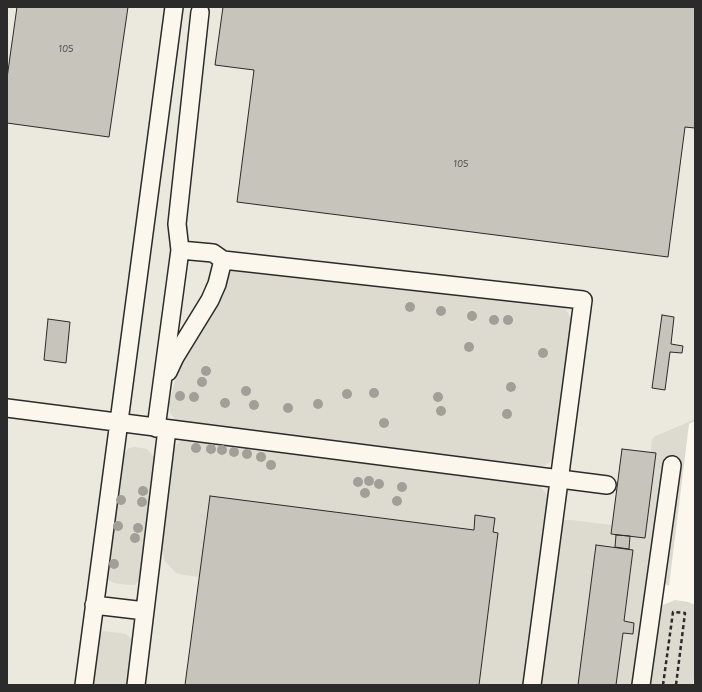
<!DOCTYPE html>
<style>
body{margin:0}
#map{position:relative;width:702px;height:692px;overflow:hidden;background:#fbf7ec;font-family:"Shantell Sans",sans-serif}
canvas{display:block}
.frame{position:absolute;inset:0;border:8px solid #2b2b2b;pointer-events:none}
</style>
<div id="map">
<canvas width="702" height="692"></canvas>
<div class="frame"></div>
</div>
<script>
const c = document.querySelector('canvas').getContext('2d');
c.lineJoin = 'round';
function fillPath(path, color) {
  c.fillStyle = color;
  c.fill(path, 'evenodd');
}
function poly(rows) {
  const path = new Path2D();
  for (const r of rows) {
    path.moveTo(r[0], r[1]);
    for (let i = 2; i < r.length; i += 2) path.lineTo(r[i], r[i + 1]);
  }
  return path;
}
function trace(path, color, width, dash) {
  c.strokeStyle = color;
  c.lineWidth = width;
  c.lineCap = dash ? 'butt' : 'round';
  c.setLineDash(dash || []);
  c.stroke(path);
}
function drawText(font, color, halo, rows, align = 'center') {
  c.font = font + ' "Shantell Sans",sans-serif';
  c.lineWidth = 4;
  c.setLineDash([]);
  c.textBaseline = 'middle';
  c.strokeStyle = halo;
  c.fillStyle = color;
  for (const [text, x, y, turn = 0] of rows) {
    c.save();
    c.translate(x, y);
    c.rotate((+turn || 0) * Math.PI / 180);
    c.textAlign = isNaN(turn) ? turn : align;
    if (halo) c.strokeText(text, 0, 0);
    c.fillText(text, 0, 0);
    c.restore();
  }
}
fillPath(poly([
 [7,7,695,7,695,419,655,436,656,453,645,538,629,549,633,550,624,621,634,623,633,634,623,633,616,685,7,685]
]), '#ebe8de');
fillPath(poly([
 [237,267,557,304,565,308,570,317,570,328,553,453,551,461,546,465,532,467,181,422,174,418,170,412,169,403,177,374,186,356,219,303,231,271],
 [695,419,695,421,689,424,669,586,664,583,663,579,634,685,616,685,623,633,633,634,634,623,624,621,633,550,629,549,630,536,645,538,656,453,651,452,652,440,655,436],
 [189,439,539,485,549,497,548,507,524,685,479,685,498,533,493,532,495,518,475,515,474,530,210,496,199,577,184,575,176,573,165,561,162,552,161,542,173,451,176,445,181,441],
 [135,447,147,449,154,457,156,463,140,578,135,585,129,585,114,583,107,579,106,575,121,456,129,448],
 [563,520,571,520,612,525,611,534,616,535,615,547,596,545,578,685,540,685,560,523],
 [675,600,688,602,695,605,695,670,693,685,648,685,660,610,663,605],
 [103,631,126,634,131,639,132,645,127,685,91,685,99,634]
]), '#dddad0');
const building = poly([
 [17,7,128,7,109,137,7,123,7,78,17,7],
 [223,7,695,7,695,128,685,127,668,257,237,202,254,70,215,65,223,7],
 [662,315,674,317,671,344,683,346,682,353,670,352,665,390,652,388,662,315],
 [48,319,70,322,66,363,44,360,48,319],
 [622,449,656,453,645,538,611,534,622,449],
 [210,496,474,530,475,515,495,518,493,532,498,533,479,685,185,685,210,496],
 [616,535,630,536,629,549,615,547,616,535],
 [596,545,633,550,624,621,634,623,633,634,623,633,616,685,578,685,596,545]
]);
fillPath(building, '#c7c4bc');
trace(building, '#2b2b2b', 1);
const minor = poly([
 [180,250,213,253,223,260,583,300,532,685],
 [168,372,175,357,210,300,217,284,223,260],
 [7,408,607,485],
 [156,428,180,250,177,224,200,12],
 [94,605,145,611],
 [84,685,174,7],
 [136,685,167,429],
 [641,685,672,465]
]);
trace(minor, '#2b2b2b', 20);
trace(poly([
 [663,685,673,612,685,613,676,685]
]), '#2b2b2b', 2.5, [4, 3]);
trace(minor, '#fbf7ec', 17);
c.fillStyle = '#a19f98';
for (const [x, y] of [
 [410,307],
 [441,311],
 [472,316],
 [494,320],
 [508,320],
 [469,347],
 [543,353],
 [206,371],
 [202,382],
 [511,387],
 [246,391],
 [374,393],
 [347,394],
 [180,396],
 [194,397],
 [438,397],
 [225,403],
 [318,404],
 [254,405],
 [288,408],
 [441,411],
 [507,414],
 [384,423],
 [196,448],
 [211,449],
 [222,450],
 [234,452],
 [247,454],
 [261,457],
 [271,465],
 [369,481],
 [358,482],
 [379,484],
 [402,487],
 [143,491],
 [365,493],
 [121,500],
 [397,501],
 [142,502],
 [118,526],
 [138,528],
 [135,538],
 [114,564]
]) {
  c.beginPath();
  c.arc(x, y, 5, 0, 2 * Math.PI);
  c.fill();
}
drawText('9px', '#52514f', null, [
 ["105",66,50],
 ["105",461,165]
]);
</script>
